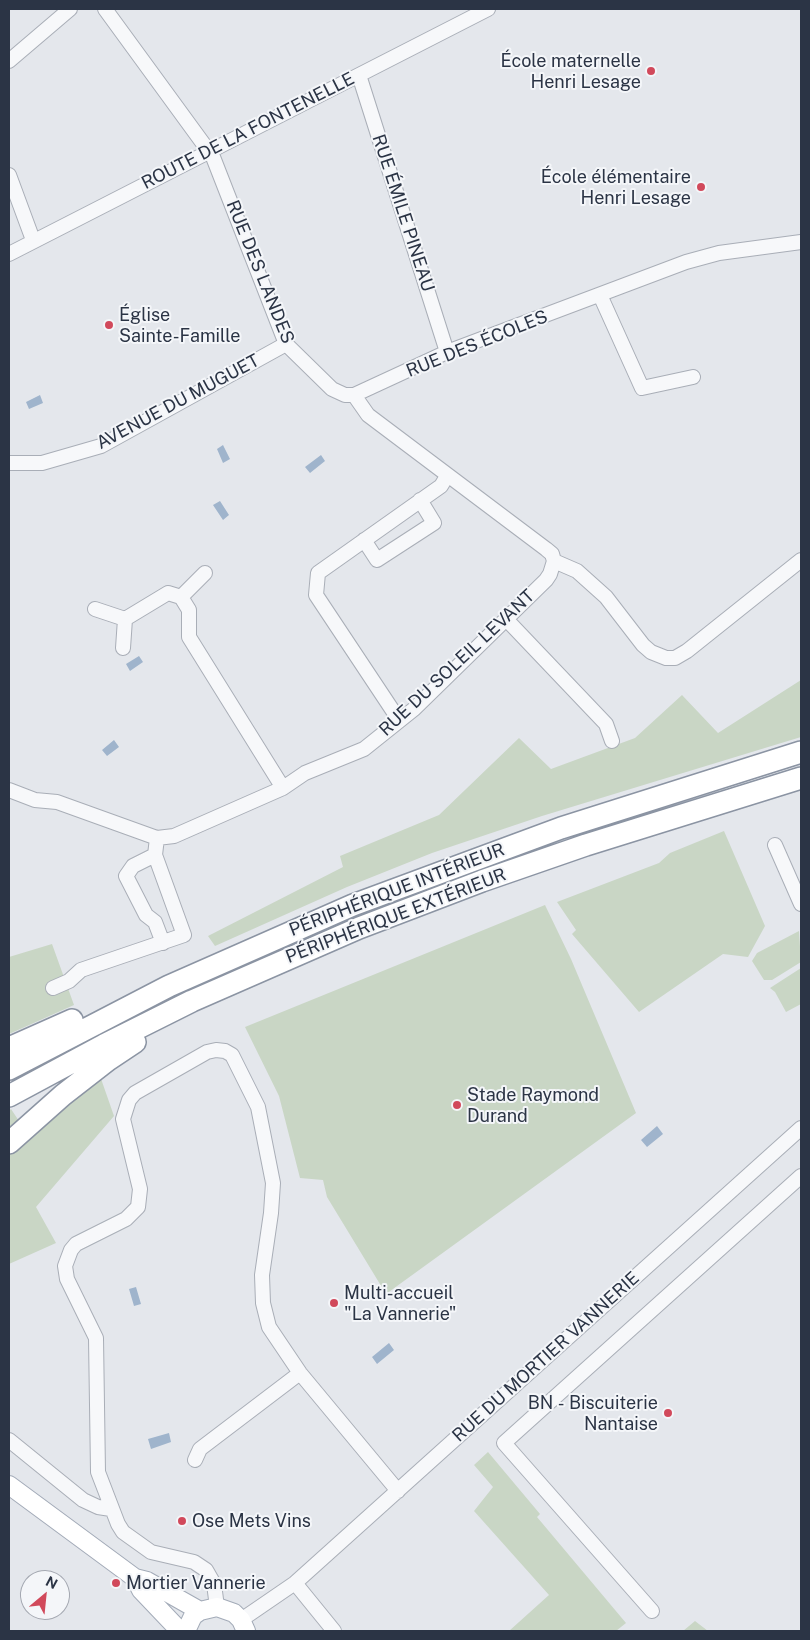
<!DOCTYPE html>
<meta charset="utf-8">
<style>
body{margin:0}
#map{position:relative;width:810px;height:1640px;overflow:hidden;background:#e4e7ec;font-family:"Public Sans",sans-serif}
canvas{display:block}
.frame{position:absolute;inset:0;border:10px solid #2b3445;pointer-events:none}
.north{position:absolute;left:20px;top:1570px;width:50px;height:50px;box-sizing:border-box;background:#f4f6f9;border:1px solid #a4a8b1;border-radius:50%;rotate:28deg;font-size:14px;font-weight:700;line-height:20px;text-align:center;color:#2b3445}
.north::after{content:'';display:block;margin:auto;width:18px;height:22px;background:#d1495b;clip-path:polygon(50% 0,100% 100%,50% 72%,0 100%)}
</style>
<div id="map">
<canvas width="810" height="1640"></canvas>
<div class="frame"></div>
<div class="north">N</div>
</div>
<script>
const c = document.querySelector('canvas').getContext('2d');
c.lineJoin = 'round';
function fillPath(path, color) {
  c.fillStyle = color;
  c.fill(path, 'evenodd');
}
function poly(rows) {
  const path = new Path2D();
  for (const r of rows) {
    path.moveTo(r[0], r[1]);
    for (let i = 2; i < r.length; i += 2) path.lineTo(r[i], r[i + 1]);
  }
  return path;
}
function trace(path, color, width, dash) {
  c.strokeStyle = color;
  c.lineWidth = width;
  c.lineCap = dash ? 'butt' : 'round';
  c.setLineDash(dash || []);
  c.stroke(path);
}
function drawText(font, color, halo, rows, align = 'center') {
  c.font = font + ' "Public Sans",sans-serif';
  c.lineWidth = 4;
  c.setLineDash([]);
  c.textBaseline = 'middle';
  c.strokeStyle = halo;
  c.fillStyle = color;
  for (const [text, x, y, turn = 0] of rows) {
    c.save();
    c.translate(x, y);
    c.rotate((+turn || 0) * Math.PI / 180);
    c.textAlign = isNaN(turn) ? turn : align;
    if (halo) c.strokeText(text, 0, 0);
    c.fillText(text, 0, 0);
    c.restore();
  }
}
fillPath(poly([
 [801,680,801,737,542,816,432,853,347,887,215,946,208,936,343,867,340,856,439,815,519,738,551,769,635,738,682,695,718,733],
 [724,831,765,926,748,957,723,954,639,1012,572,934,576,930,557,902,659,863,670,853],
 [545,905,571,959,636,1113,386,1294,327,1197,323,1180,300,1178,279,1096,245,1027],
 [799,931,801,962,772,980,764,980,752,961,757,953],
 [52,944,74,1005,9,1034,9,957],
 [801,968,801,1004,786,1012,775,992,770,988],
 [99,1073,114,1116,36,1207,56,1243,9,1264,9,1111,11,1109,29,1136],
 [488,1452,540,1514,537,1517,626,1623,616,1631,509,1631,549,1595,474,1511,493,1487,474,1465],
 [695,1621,708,1631,683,1631]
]), '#c9d6c5');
fillPath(poly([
 [40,395,43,403,29,409,26,402],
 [223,445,230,459,223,463,217,449],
 [321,455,325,461,310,473,305,467],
 [220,501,229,515,223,520,213,505],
 [139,656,143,662,130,671,126,664],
 [114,740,119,747,107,756,102,750],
 [657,1126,663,1134,647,1147,641,1140],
 [136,1287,141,1304,134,1306,129,1289],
 [389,1343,394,1350,377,1364,372,1357],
 [169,1433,171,1442,151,1449,148,1439]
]), '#9fb4cc');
const minor = poly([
 [105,9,213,157,286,344,332,389,345,395,354,395,368,415,546,549,552,554,554,561,550,574,546,580,414,709,364,749,305,773,283,788,174,836,157,838],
 [9,61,70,9],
 [359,75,447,352],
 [9,175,33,240],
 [9,254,488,9],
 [600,295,642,388,693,377],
 [354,395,447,352,686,262,719,253,801,242],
 [9,463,42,463,101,446,286,344],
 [364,540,377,560,434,523,420,500],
 [554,561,577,571,606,597,643,645,651,652,666,658,675,658,687,651,801,560],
 [181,597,205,573],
 [95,609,125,619],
 [506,619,606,724,612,741],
 [123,648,125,619,168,593,181,597,189,610,189,637,283,788],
 [399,720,316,595,318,573,441,486,447,476],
 [9,790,35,800,57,802,157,838,155,855,184,935,81,970,69,981,53,988],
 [775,845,801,904],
 [155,855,133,866,126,876,146,915,155,922,163,943],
 [9,1440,83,1500,98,1507,111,1509],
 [195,1460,200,1449,300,1373],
 [295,1583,334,1631],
 [217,1607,214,1584,206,1570,194,1562,151,1552,123,1532,118,1524,98,1472,96,1338,67,1279,65,1266,71,1250,76,1244,126,1219,138,1207,140,1189,123,1119,129,1100,135,1093,207,1052,216,1050,225,1051,232,1055,258,1107,273,1183,271,1213,262,1275,263,1303,269,1327,300,1373,398,1491],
 [652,1611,504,1443,801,1176],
 [241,1620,295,1583,801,1128]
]);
const major = poly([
 [9,1485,135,1578,147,1581,200,1611],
 [135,1578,141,1590,180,1631],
 [186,1631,193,1616,200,1611,217,1607,234,1613,241,1620,246,1631]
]);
const highway = poly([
 [9,1048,72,1020],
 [9,1069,169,986,353,905,561,828,801,752],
 [9,1096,104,1045,192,1001,359,928,482,881,586,845,801,778],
 [9,1143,63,1095,108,1060,135,1042]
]);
trace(minor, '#a9aeb7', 16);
trace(major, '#a3abb8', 20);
trace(highway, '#8b94a3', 24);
trace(minor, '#f7f8fa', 14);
trace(major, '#fff', 18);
trace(highway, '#fff', 21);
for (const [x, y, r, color] of [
 [651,71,5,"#d1495b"],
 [701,187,5,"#d1495b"],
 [109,325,5,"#d1495b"],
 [457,1105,5,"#d1495b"],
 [334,1303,5,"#d1495b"],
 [668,1413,5,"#d1495b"],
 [182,1521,5,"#d1495b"],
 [116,1583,5,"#d1495b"]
]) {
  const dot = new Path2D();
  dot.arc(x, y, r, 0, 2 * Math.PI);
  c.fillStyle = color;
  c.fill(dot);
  trace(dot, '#f4f6f9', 2);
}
drawText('18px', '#2b3445', '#f4f6f9', [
 ["École maternelle",641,61,"right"],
 ["Henri Lesage",641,82,"right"],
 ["École élémentaire",691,177,"right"],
 ["Henri Lesage",691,198,"right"],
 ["Église",119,315],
 ["Sainte-Famille",119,336],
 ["Stade Raymond",467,1095],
 ["Durand",467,1116],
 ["Multi-accueil",344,1293],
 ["\"La Vannerie\"",344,1314],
 ["BN - Biscuiterie",658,1403,"right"],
 ["Nantaise",658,1424,"right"],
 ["Ose Mets Vins",192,1521],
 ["Mortier Vannerie",126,1583]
], 'left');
drawText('18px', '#2b3445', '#f4f6f9', [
 ["ROUTE DE LA FONTENELLE",248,131,-27],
 ["RUE ÉMILE PINEAU",403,213,72],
 ["RUE DES LANDES",260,272,68],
 ["RUE DES ÉCOLES",477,344,-22],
 ["AVENUE DU MUGUET",178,402,-28],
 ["RUE DU SOLEIL LEVANT",457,663,-43],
 ["PÉRIPHÉRIQUE INTÉRIEUR",397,890,-21],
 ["PÉRIPHÉRIQUE EXTÉRIEUR",396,916,-21],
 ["RUE DU MORTIER VANNERIE",546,1357,-42]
]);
</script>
